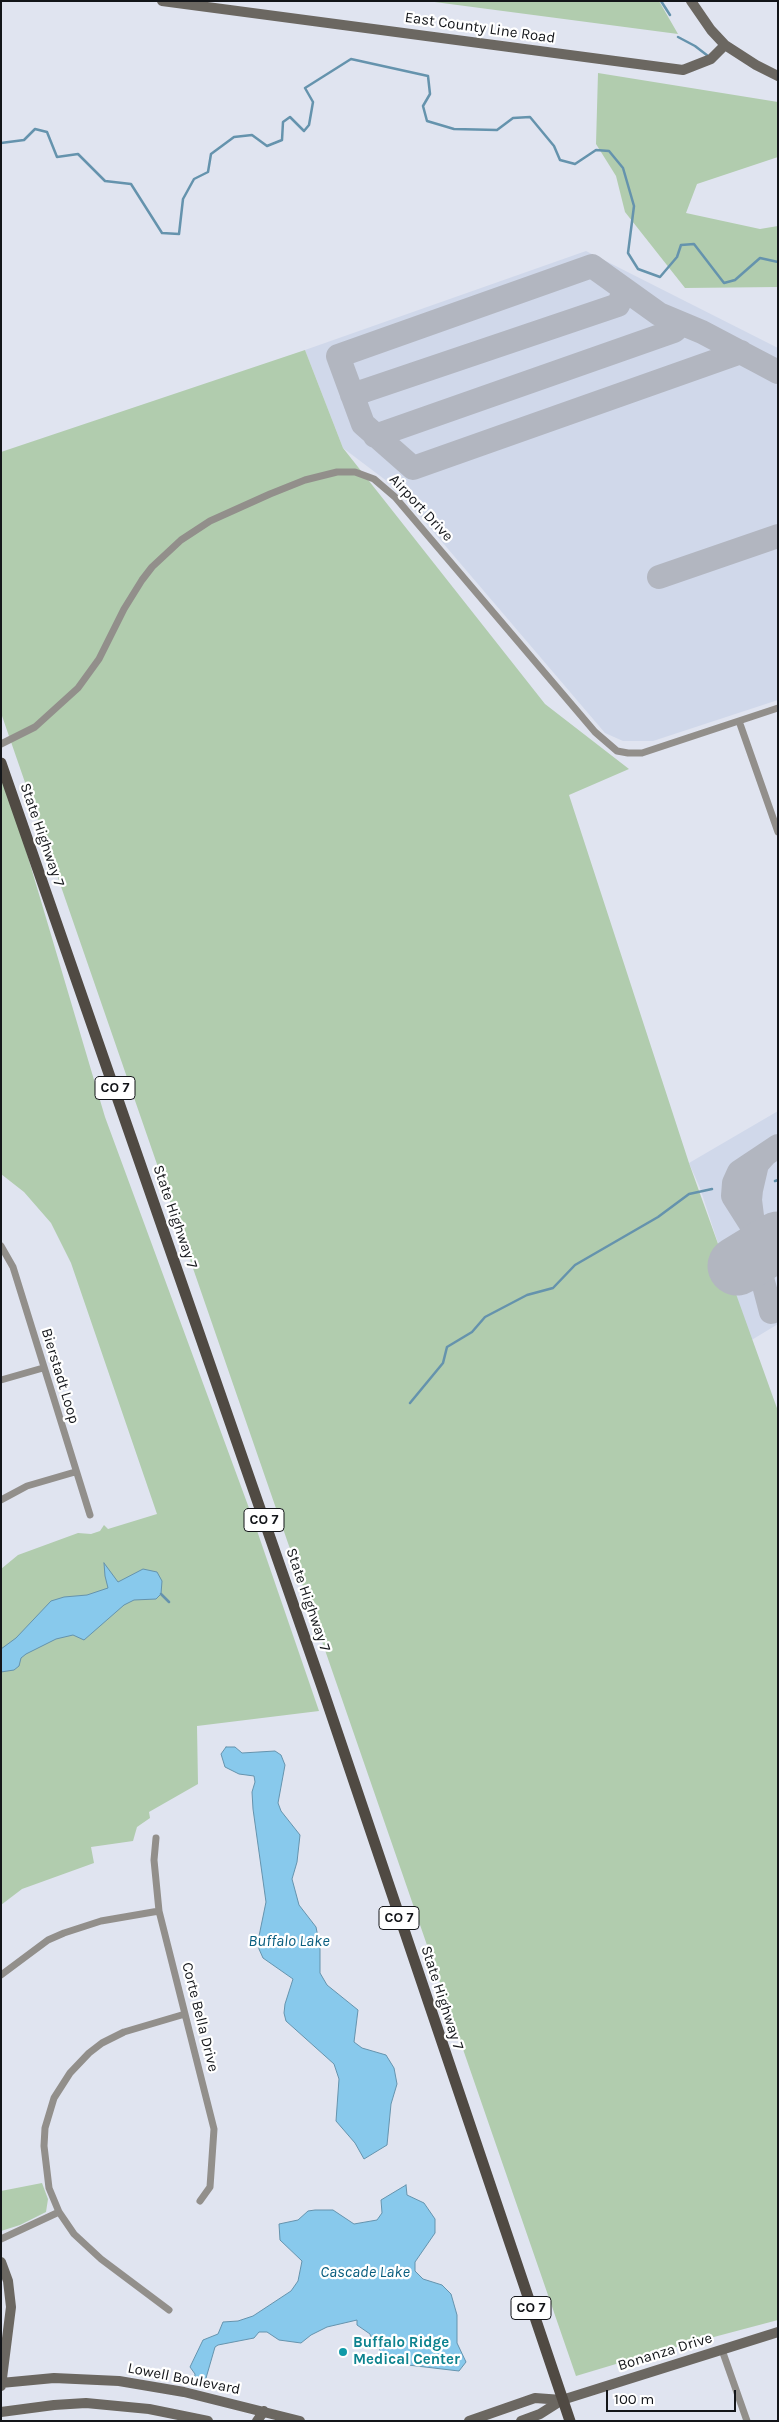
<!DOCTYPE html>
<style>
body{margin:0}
#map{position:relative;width:779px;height:2422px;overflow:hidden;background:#e0e4f0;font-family:Karla,sans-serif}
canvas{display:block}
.frame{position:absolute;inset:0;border:2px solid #131519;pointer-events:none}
.scale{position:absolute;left:606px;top:2390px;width:130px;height:22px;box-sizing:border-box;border:2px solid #131519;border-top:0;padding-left:6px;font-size:15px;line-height:18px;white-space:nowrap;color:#131519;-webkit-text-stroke:4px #fff;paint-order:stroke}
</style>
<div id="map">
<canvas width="779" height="2422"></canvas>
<div class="frame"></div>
<div class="scale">100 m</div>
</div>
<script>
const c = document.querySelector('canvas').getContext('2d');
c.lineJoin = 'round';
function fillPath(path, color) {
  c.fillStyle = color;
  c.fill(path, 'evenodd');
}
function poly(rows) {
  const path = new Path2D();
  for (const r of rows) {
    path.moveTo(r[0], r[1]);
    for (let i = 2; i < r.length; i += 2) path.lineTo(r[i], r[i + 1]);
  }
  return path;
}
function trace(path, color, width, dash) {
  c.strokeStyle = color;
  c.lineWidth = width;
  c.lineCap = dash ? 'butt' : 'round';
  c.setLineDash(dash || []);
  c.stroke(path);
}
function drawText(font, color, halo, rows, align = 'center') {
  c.font = font + ' Karla,sans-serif';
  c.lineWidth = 4.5;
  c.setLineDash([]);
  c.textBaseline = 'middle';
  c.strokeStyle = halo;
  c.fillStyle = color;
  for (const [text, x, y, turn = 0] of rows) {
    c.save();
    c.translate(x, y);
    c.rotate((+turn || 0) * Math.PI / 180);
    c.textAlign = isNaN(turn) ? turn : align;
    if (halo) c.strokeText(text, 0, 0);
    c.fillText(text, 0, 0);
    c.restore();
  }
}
fillPath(poly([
 [586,251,778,348,778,700,653,741,623,741,605,733,396,488,343,448,305,350],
 [778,1111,778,1324,750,1341,700,1188,689,1163]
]), '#d0d8ea');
fillPath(poly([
 [427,1,659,1,678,34],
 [598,73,778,102,778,157,697,184,686,213,760,229,778,226,778,287,685,288,625,212,616,176,596,144],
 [305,350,343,448,545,704,629,769,569,795,689,1163,778,1411,778,2320,646,2355,576,2376,1,713,1,452],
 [1,766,105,1117,253,1519,319,1711,197,1726,198,1784,149,1812,150,1818,137,1827,133,1841,91,1847,94,1863,22,1889,1,1905,1,1569,18,1555,78,1533,91,1534,100,1531,104,1525,108,1529,157,1514,71,1263,51,1223,24,1192,1,1174],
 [42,2183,48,2199,46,2212,20,2225,1,2231,1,2191]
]), '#b1ccae');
const water = poly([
 [104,1563,118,1582,143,1569,157,1572,162,1581,161,1594,156,1599,134,1600,124,1605,84,1640,73,1635,56,1639,26,1654,21,1658,19,1666,14,1670,1,1672,1,1649,16,1638,51,1601,64,1597,87,1595,108,1588,105,1576,104,1563],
 [226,1747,235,1747,242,1753,275,1751,281,1755,285,1765,278,1803,281,1811,300,1835,297,1862,292,1879,299,1905,316,1927,320,1947,320,1973,327,1985,358,2010,354,2042,362,2048,386,2055,394,2068,397,2084,391,2104,387,2145,364,2159,355,2143,336,2121,339,2079,334,2064,286,2021,284,2013,285,2004,293,1979,263,1958,259,1949,258,1941,266,1902,253,1809,252,1792,255,1782,254,1776,239,1774,225,1767,221,1754,226,1747],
 [406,2185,407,2195,424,2203,435,2219,435,2233,415,2262,415,2271,423,2279,442,2285,451,2294,457,2315,457,2343,466,2362,459,2371,408,2365,391,2355,381,2354,380,2350,372,2342,370,2334,357,2325,357,2320,327,2327,311,2335,301,2343,279,2340,267,2332,259,2332,254,2338,218,2345,215,2347,204,2385,194,2383,195,2374,190,2367,203,2340,218,2334,223,2322,238,2321,253,2316,291,2291,298,2281,302,2261,280,2240,279,2224,298,2220,308,2211,315,2210,333,2210,354,2224,377,2220,382,2213,381,2200,406,2185]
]);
fillPath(water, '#88c9ec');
trace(water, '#6593ad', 1);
trace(poly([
 [661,1,670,15],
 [678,37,695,46,708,56],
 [1,143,24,140,35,129,47,132,57,157,78,154,105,181,131,184,162,233,179,234,183,199,194,179,208,172,211,154,234,137,252,135,267,146,282,140,283,122,290,117,304,131,309,125,313,102,305,88,351,59,428,76,430,94,423,106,427,121,454,129,497,130,513,118,530,117,554,146,560,160,575,164,596,150,609,151,623,168,634,206,628,253,638,269,660,277,677,257,681,245,694,244,724,283,735,280,760,258,778,262],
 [775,1181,778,1180],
 [410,1403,443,1363,447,1347,472,1332,485,1317,527,1295,553,1288,575,1265,658,1217,689,1194,712,1189],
 [161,1594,169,1602]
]), '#6593ad', 2.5);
trace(poly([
 [741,352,413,468,363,424,338,356,592,266,659,314,702,332,757,361,778,372],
 [352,395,618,305,625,290],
 [375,436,674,331,682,324],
 [659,577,778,536],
 [753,1224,750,1200,751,1190,757,1164,765,1155],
 [766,1248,733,1196,734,1183,739,1172,778,1146],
 [756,1255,771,1312,778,1308]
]), '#b2b6c0', 24);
trace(poly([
 [737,1266,778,1241]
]), '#b2b6c0', 59);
trace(poly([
 [739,721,778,832],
 [1,744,35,727,78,688,99,659,124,609,142,580,152,567,181,540,210,521,270,494,305,480,337,472,355,472,374,479,395,497,595,732,617,751,628,753,642,753,778,708],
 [1,1246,13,1267,90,1515],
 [1,1380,43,1368],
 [1,1500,27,1486,75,1472],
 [156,1838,154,1860,159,1911,214,2129,210,2187,200,2201],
 [1,1975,48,1940,64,1933,101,1921,159,1911],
 [1,2239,59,2212],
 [169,2310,101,2259,74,2234,59,2212,49,2188,44,2146,45,2128,54,2098,70,2073,89,2053,102,2043,124,2032,185,2014],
 [722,2350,747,2421]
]), '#928f8b', 7);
trace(poly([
 [162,1,683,70,711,59,725,45],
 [691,1,711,30,725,45,756,65,778,76],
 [1,2262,8,2281,11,2307,1,2386],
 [1,2383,54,2378,119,2381,184,2392,300,2421],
 [1,2412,54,2405,86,2403,149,2409,208,2421],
 [257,2421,264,2411],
 [469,2421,535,2398,562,2400],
 [521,2421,540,2414,562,2400,778,2332]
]), '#6b6761', 10);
trace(poly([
 [1,763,322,1687,570,2421]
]), '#504a43', 11);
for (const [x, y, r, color] of [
 [343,2352,5,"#0f9aa8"]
]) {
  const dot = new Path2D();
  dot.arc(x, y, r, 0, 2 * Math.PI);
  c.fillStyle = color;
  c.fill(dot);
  trace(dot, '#fff', 2);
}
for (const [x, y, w] of [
 [115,1088,40],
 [264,1520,40],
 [399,1918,40],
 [531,2308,40]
]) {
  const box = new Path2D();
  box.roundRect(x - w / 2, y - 11.5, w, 23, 4);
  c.fillStyle = '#fff';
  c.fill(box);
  trace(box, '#131519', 1);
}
drawText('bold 14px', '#131519', null, [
 ["CO 7",115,1088],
 ["CO 7",264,1520],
 ["CO 7",399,1918],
 ["CO 7",531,2308]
]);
drawText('15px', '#131519', '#fff', [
 ["East County Line Road",480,28,8],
 ["Airport Drive",421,508,47],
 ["State Highway 7",42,835,71],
 ["State Highway 7",175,1217,71],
 ["Bierstadt Loop",60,1376,73],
 ["State Highway 7",308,1600,71],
 ["State Highway 7",442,1998,72],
 ["Corte Bella Drive",200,2017,76],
 ["Bonanza Drive",665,2352,-17],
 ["Lowell Boulevard",184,2379,11]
]);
drawText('bold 15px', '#0d838f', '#fff', [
 ["Buffalo Ridge",353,2343],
 ["Medical Center",353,2360]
], 'left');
drawText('italic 16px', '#085d7f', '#fff', [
 ["Buffalo Lake",289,1941],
 ["Cascade Lake",365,2272]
]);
</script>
